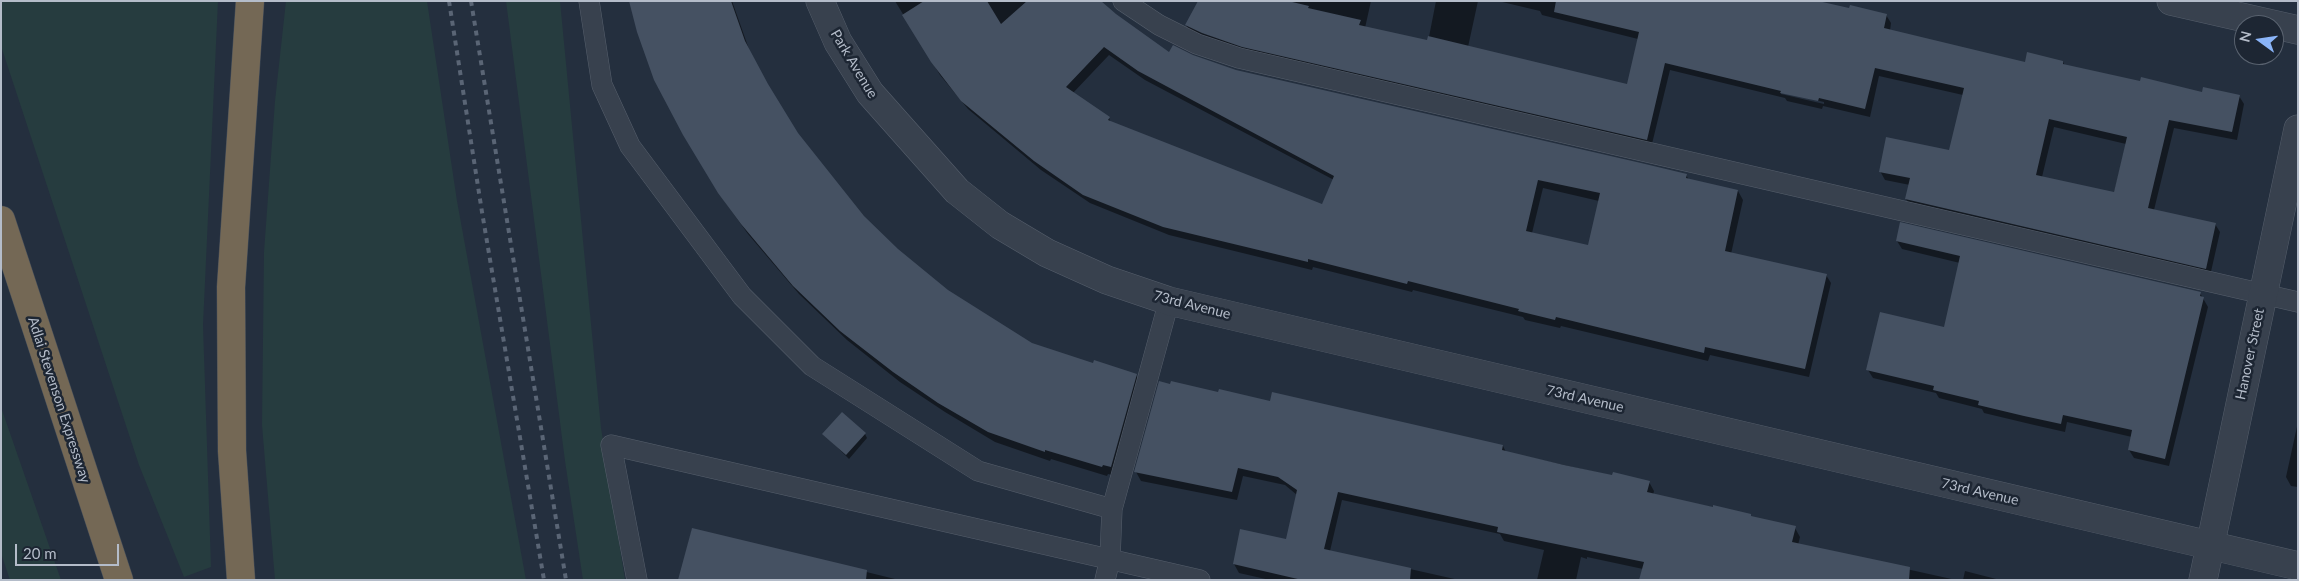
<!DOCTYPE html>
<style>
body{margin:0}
#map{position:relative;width:2299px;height:581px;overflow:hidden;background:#242f3e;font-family:Lato,sans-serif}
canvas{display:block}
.frame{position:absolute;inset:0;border:2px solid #b4bcc9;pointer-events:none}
.north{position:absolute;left:2234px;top:15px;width:50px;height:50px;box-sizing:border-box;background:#1d2633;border:1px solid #59626f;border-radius:50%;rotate:284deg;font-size:14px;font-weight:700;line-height:20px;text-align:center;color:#b4bcc9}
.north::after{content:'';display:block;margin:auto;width:18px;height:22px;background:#8ab4f8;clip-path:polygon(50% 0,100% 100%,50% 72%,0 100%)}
.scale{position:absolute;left:15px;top:544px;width:104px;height:22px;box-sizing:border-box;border:2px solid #b4bcc9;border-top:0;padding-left:6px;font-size:15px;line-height:18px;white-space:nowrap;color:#b4bcc9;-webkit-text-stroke:4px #1d2633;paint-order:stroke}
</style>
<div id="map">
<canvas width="2299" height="581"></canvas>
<div class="frame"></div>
<div class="north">N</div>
<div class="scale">20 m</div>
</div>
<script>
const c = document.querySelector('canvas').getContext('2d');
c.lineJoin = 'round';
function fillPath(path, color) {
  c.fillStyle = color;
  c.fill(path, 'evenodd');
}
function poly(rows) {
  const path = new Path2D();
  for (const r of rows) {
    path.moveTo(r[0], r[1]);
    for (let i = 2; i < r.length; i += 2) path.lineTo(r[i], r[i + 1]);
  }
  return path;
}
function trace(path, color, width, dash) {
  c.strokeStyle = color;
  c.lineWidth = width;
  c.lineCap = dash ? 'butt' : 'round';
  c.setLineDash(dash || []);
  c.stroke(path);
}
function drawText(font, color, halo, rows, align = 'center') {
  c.font = font + ' Lato,sans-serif';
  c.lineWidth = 5;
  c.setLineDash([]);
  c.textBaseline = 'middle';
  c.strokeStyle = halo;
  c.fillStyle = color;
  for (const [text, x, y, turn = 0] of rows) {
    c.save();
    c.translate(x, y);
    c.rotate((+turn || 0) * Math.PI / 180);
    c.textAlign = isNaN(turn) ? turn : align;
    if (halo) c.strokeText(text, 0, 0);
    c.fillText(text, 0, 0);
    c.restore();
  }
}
fillPath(poly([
 [1,1,218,1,203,325,211,567,184,577,139,465,1,46],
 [286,1,427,1,457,201,526,580,275,580,262,425,264,252,275,101],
 [506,1,560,1,601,428,625,580,583,580,565,461],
 [1,408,3,413,61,580,10,580,1,553]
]), '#263c3f');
fillPath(poly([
 [629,1,732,1,750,52,771,91,797,134,863,217,897,250,948,291,1031,344,1094,364,1136,375,1141,384,1116,476,1108,474,1107,476,1051,459,1050,461,995,442,945,412,900,382,847,340,799,294,748,234,725,202],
 [895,1,1092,1,1170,54,1193,56,1236,71,1686,175,1689,180,1738,191,1743,200,1731,254,1826,275,1831,283,1809,377,1710,355,1708,361,1561,326,1560,328,1525,320,1523,317,1413,290,1412,292,1313,267,1312,270,1169,235,1090,203,1041,170,968,109,940,75],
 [1109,55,1145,80,1334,180,1322,205,1111,123,1109,118,1073,93],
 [1543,188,1599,201,1589,246,1532,233],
 [1199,1,1371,1,1365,28,1428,42,1436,1,1478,1,1468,47,1628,85,1638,39,1542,15,1540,11,1498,1,1813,1,1850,10,1886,15,1891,23,1890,31,2026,63,2063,62,2065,66,2141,83,2203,93,2239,96,2244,104,2237,140,2174,128,2154,210,2215,224,2220,232,2210,276,1911,208,1906,199,1910,185,1885,180,1880,171,1950,151,1963,95,1879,76,1870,117,1823,106,1822,109,1787,101,1785,98,1670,70,1651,148,1248,55,1191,33,1186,25],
 [1781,92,1824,102,1824,104,1781,94],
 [2054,127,2126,144,2114,193,2042,177],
 [1897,241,2200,293,2208,307,2169,466,2134,458,2129,450,2132,437,2067,422,2065,432,2030,424,1984,413,1982,409,1939,398,1936,393,1873,378,1868,370,1945,329,1960,263,1902,249],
 [1271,403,1503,446,1506,452,1613,476,1649,482,1654,491,1653,495,1750,515,1752,518,1795,528,1800,537,1798,545,1956,580,1641,580,1643,569,1587,557,1587,559,1581,557,1576,580,1537,580,1544,550,1504,541,1500,534,1342,500,1330,551,1459,580,1270,580,1239,573,1234,564,1287,541,1297,495,1285,485,1243,476,1237,500,1141,481,1136,472],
 [2298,422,2298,487,2291,486,2286,477],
 [824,434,865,434,867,438,849,459],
 [692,529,899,580,679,580],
 [1965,571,2000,580,1963,580]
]), '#0007');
fillPath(poly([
 [629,1,731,1,745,41,768,84,798,133,864,216,898,249,948,290,1032,343,1093,363,1094,360,1137,374,1111,467,1103,465,1102,467,1045,450,1045,452,988,432,938,403,893,372,840,331,793,286,741,224,718,193,683,135,654,80,637,32],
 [924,1,987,1,1001,24,1027,1,1101,1,1116,14,1169,52,1173,45,1193,55,1236,70,1641,163,1687,174,1686,178,1738,190,1725,251,1827,274,1805,369,1705,347,1704,353,1556,317,1555,320,1518,311,1519,309,1408,281,1407,284,1308,259,1308,262,1271,253,1163,227,1083,195,1034,161,961,101,931,62,902,15],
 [1104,47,1138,71,1334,176,1322,204,1108,120,1110,117,1066,87],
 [1538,180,1600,193,1588,245,1526,231],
 [1198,1,1288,1,1309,6,1308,8,1361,20,1359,25,1427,40,1428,36,1627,84,1639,32,1554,12,1556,1,1818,1,1849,8,1850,5,1887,14,1884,28,2025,62,2027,52,2063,61,2063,64,2140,81,2141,77,2202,92,2203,87,2240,95,2232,132,2169,120,2148,208,2216,223,2206,269,1905,199,1910,178,1879,172,1886,137,1949,150,1964,88,1875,68,1865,109,1819,98,1818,101,1780,93,1781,91,1665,63,1647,140,1242,47,1202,33,1185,25],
 [2049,119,2127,137,2114,192,2036,175],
 [1900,222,2201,292,2200,296,2204,297,2165,459,2128,450,2132,430,2063,415,2061,424,2024,416,1978,405,1979,401,1933,390,1934,386,1866,370,1880,312,1944,327,1960,256,1896,241],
 [1159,381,1170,384,1171,381,1218,392,1219,389,1270,401,1272,392,1503,445,1502,450,1564,465,1612,475,1613,472,1650,481,1647,492,1713,507,1713,505,1751,514,1751,516,1796,526,1792,542,1910,567,1909,580,1639,580,1644,562,1497,532,1498,527,1338,492,1324,549,1411,568,1410,580,1302,580,1233,564,1240,529,1286,539,1297,490,1278,477,1238,468,1232,492,1134,472],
 [842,412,866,433,846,455,822,434],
 [692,528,867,570,866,580,678,580]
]), '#455162');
const service = poly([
 [589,1,602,85,630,146,742,296,812,366,978,471,1112,509],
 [1123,1,1159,25,1197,44,1239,58,2298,302],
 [637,580,611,445,1200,580],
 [1105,580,1110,559,1112,509,1169,301]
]);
const minor = poly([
 [820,1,838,42,870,93,957,191,1000,225,1047,253,1107,280,1169,301,2298,566],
 [2171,1,2298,30],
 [2203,580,2298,129]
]);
const motorway = poly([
 [1,220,119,580],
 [241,580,232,451,231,287,250,1]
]);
trace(service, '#565f6c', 21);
trace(minor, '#565f6c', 29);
trace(motorway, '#434c59', 29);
trace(service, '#38414e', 20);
trace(minor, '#38414e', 28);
trace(motorway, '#746855', 28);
trace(poly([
 [449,1,482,212,544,580],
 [471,1,566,580]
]), '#5a6575', 4, [5, 5]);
drawText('14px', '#b4bcc9', '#1d2633', [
 ["Park Avenue",854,64,59],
 ["73rd Avenue",1192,305,14],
 ["Hanover Street",2250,354,-78],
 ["73rd Avenue",1585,399,13],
 ["Adlai Stevenson Expressway",59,400,72],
 ["73rd Avenue",1980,492,13]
]);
</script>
